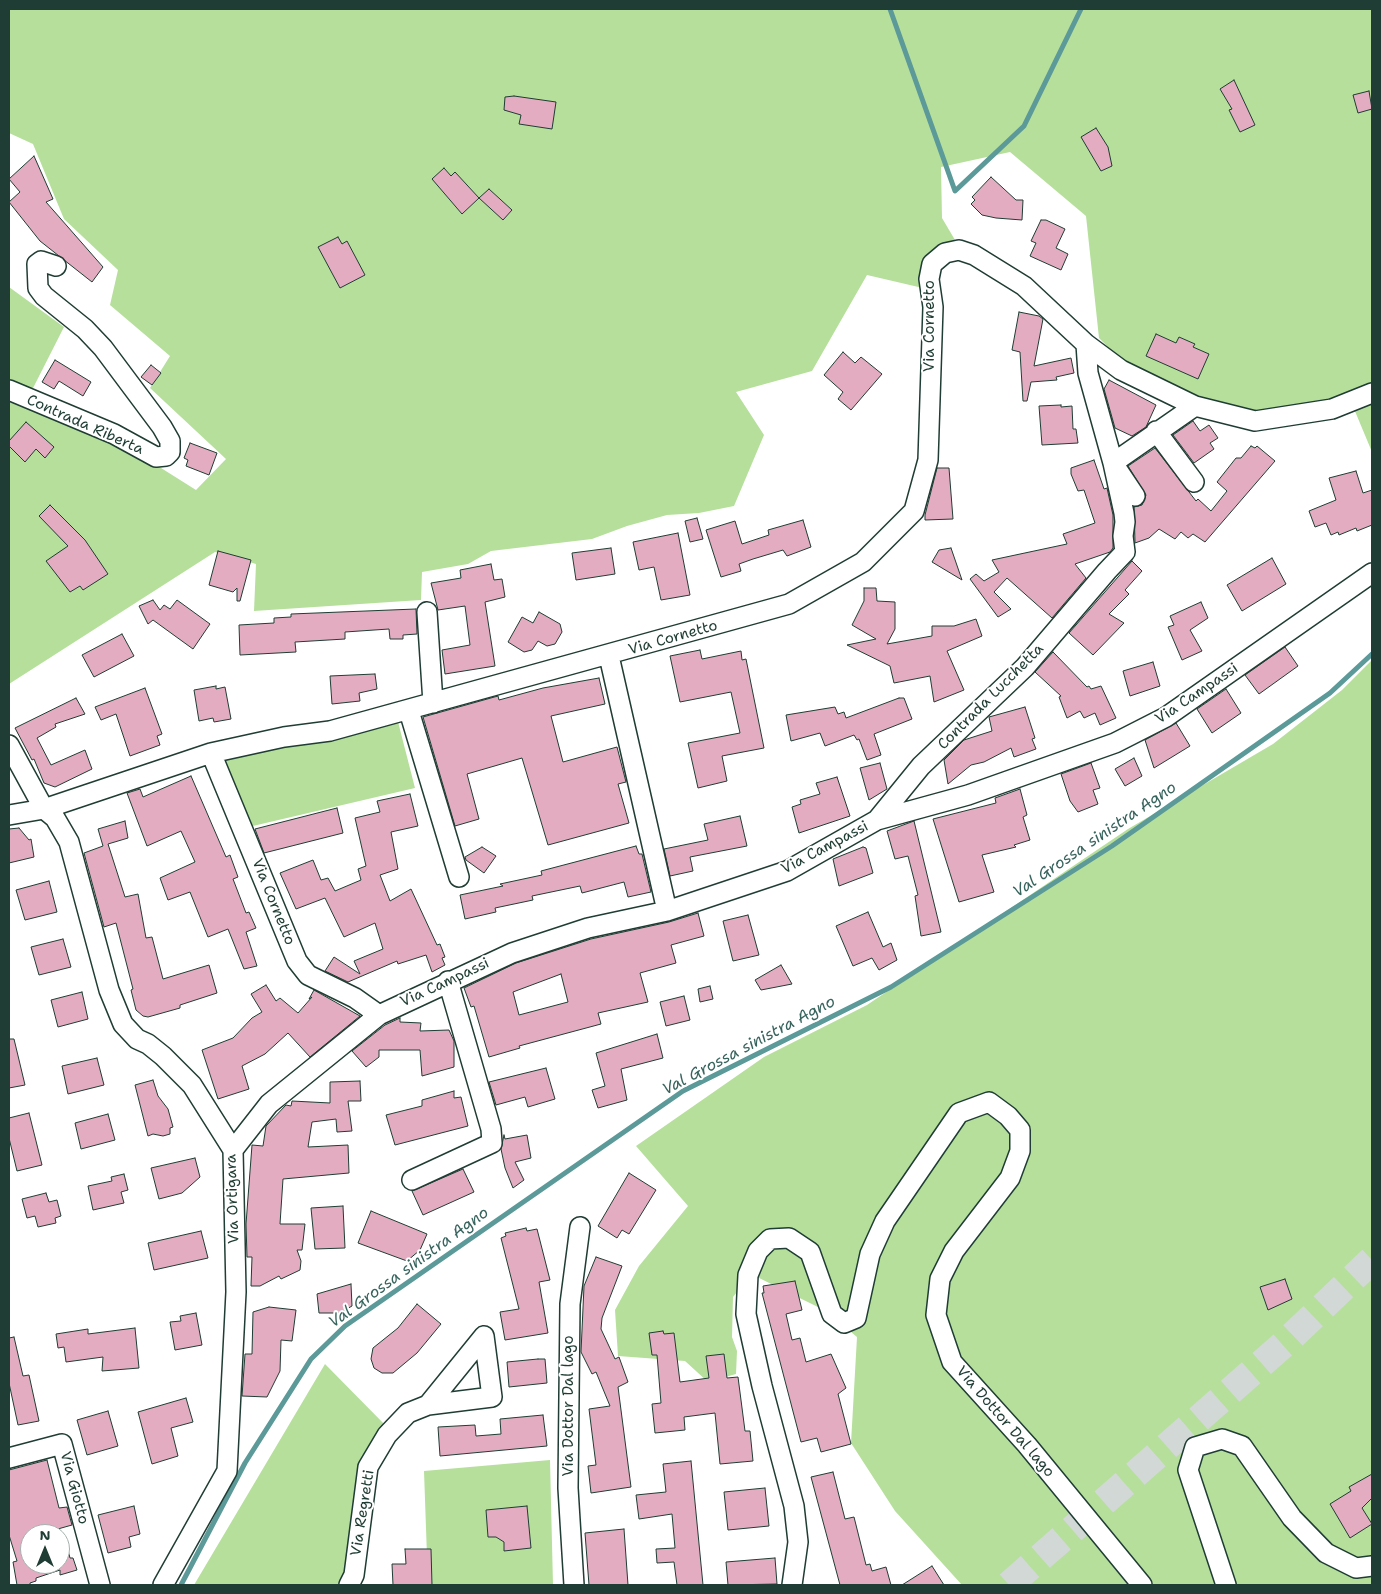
<!DOCTYPE html>
<style>
body{margin:0}
#map{position:relative;width:1381px;height:1594px;overflow:hidden;background:#fff;font-family:"Shantell Sans",sans-serif}
canvas{display:block}
.frame{position:absolute;inset:0;border:10px solid #1f3d34;pointer-events:none}
.north{position:absolute;left:20px;top:1524px;width:50px;height:50px;box-sizing:border-box;background:#fff;border:1px solid #a5b1ae;border-radius:50%;rotate:0deg;font-size:14px;font-weight:700;line-height:20px;text-align:center;color:#1f3d34}
.north::after{content:'';display:block;margin:auto;width:18px;height:22px;background:#1f3d34;clip-path:polygon(50% 0,100% 100%,50% 72%,0 100%)}
</style>
<div id="map">
<canvas width="1381" height="1594"></canvas>
<div class="frame"></div>
<div class="north">N</div>
</div>
<script>
const c = document.querySelector('canvas').getContext('2d');
c.lineJoin = 'round';
function fillPath(path, color) {
  c.fillStyle = color;
  c.fill(path, 'evenodd');
}
function poly(rows) {
  const path = new Path2D();
  for (const r of rows) {
    path.moveTo(r[0], r[1]);
    for (let i = 2; i < r.length; i += 2) path.lineTo(r[i], r[i + 1]);
  }
  return path;
}
function trace(path, color, width, dash) {
  c.strokeStyle = color;
  c.lineWidth = width;
  c.lineCap = dash ? 'butt' : 'round';
  c.setLineDash(dash || []);
  c.stroke(path);
}
function drawText(font, color, halo, rows, align = 'center') {
  c.font = font + ' "Shantell Sans",sans-serif';
  c.lineWidth = 4;
  c.setLineDash([]);
  c.textBaseline = 'middle';
  c.strokeStyle = halo;
  c.fillStyle = color;
  for (const [text, x, y, turn = 0] of rows) {
    c.save();
    c.translate(x, y);
    c.rotate((+turn || 0) * Math.PI / 180);
    c.textAlign = isNaN(turn) ? turn : align;
    if (halo) c.strokeText(text, 0, 0);
    c.fillText(text, 0, 0);
    c.restore();
  }
}
fillPath(poly([
 [9,9,1372,9,1372,452,1352,404,1241,416,1128,367,1099,338,1086,216,1010,152,941,167,942,218,955,240,936,248,926,268,927,289,867,275,812,371,736,392,764,435,734,506,699,513,667,515,627,526,592,539,491,551,468,564,422,572,421,600,254,611,256,564,215,552,9,684,9,287,64,327,30,394,142,456,196,490,226,459,150,388,170,356,110,305,118,270,64,219,33,144,9,133],
 [1372,660,1372,1585,962,1585,895,1511,851,1443,857,1337,826,1311,751,1274,733,1297,732,1337,737,1351,736,1374,708,1382,685,1361,618,1356,615,1310,639,1266,688,1206,636,1146,764,1057,867,1005,1128,829,1273,744,1342,690],
 [395,710,415,788,240,829,206,755],
 [325,1364,390,1430,364,1468,353,1501,347,1564,339,1585,194,1585],
 [550,1460,553,1585,428,1585,424,1471]
]), '#b6df9c');
trace(poly([
 [890,9,955,191,1024,126,1081,9],
 [181,1585,245,1463,311,1359,345,1326,683,1091,891,987,1112,846,1330,693,1372,654]
]), '#5c9999', 5);
const building = poly([
 [1234,80,1255,125,1240,132,1229,110,1232,109,1220,89,1234,80],
 [1369,91,1372,109,1358,113,1353,95,1369,91],
 [514,96,556,102,552,129,519,124,521,115,504,110,505,97,514,96],
 [1096,128,1108,147,1112,166,1101,171,1081,137,1096,128],
 [34,156,53,199,46,202,103,267,92,282,40,241,9,202,20,192,9,179,34,156],
 [444,168,451,176,455,172,479,198,462,214,432,179,444,168],
 [991,177,1016,200,1023,200,1022,220,996,218,982,215,971,204,975,200,972,197,991,177],
 [489,189,512,210,503,220,479,198,489,189],
 [1041,220,1046,220,1065,229,1056,248,1068,254,1061,270,1030,256,1036,243,1031,241,1041,220],
 [338,237,342,244,347,241,365,275,340,288,318,247,338,237],
 [1019,312,1039,316,1043,319,1034,366,1071,358,1074,373,1056,377,1057,380,1031,382,1027,401,1023,401,1020,352,1012,350,1019,312],
 [1156,334,1176,343,1179,337,1195,344,1193,347,1209,354,1198,379,1146,356,1156,334],
 [843,352,855,363,861,357,882,374,851,410,838,399,843,392,824,375,843,352],
 [55,360,91,382,83,396,59,381,54,389,42,382,55,360],
 [151,365,161,373,152,385,141,377,151,365],
 [1109,380,1156,405,1146,427,1132,436,1115,428,1104,389,1109,380],
 [1061,405,1061,407,1072,406,1073,429,1076,429,1078,443,1042,445,1039,406,1061,405],
 [1193,421,1200,431,1209,425,1218,438,1210,443,1214,449,1194,463,1173,435,1193,421],
 [26,422,54,447,45,458,36,449,25,462,9,446,9,441,26,422],
 [190,443,217,453,209,475,186,466,188,460,184,458,190,443],
 [1251,446,1255,448,1257,446,1275,461,1205,542,1193,534,1188,538,1181,532,1175,539,1159,529,1149,538,1135,543,1134,507,1142,505,1146,495,1128,466,1155,448,1196,501,1198,499,1211,511,1227,491,1217,482,1236,458,1241,458,1251,446],
 [1094,460,1104,489,1107,488,1113,515,1113,548,1110,552,1075,564,1086,578,1052,618,1007,578,994,592,1011,609,998,617,970,579,976,574,984,581,999,572,992,560,1067,544,1063,534,1095,523,1084,490,1078,491,1071,474,1071,468,1094,460],
 [937,468,949,468,953,519,925,520,925,515,937,468],
 [1356,471,1363,493,1372,490,1372,525,1357,531,1356,528,1339,535,1338,532,1331,535,1326,523,1315,527,1309,511,1336,500,1329,478,1356,471],
 [50,505,85,540,108,574,83,590,80,586,70,592,46,561,68,546,39,516,50,505],
 [697,518,703,539,690,542,685,521,697,518],
 [803,520,811,547,787,556,783,550,753,559,739,564,741,571,721,577,706,530,735,521,742,544,769,535,768,530,803,520],
 [678,533,690,595,661,600,654,567,639,570,633,542,678,533],
 [611,548,615,574,576,580,572,553,611,548],
 [951,548,962,580,932,562,939,550,951,548],
 [218,551,251,560,240,601,237,601,237,588,233,592,209,585,218,551],
 [1272,558,1286,584,1242,611,1227,585,1272,558],
 [1132,561,1142,571,1125,590,1129,594,1109,614,1124,623,1093,655,1069,633,1132,561],
 [491,564,494,580,502,579,505,597,485,602,495,666,445,674,442,650,470,645,465,606,438,610,431,583,461,578,460,570,491,564],
 [864,588,876,588,877,601,895,602,895,629,887,644,932,636,932,626,954,626,976,619,982,636,947,651,964,690,934,702,930,676,894,683,890,666,847,645,876,639,852,625,864,601,864,588],
 [153,600,160,610,164,605,170,609,177,600,210,624,193,649,153,620,148,624,139,606,153,600],
 [1201,602,1208,618,1190,630,1202,651,1182,660,1168,627,1174,625,1170,616,1201,602],
 [416,609,417,634,403,635,403,639,390,639,389,629,345,632,345,639,295,642,296,652,240,655,239,625,274,623,274,618,291,617,291,614,416,609],
 [539,612,560,624,562,632,555,644,547,646,538,641,532,650,524,652,508,642,522,617,533,623,539,612],
 [122,634,134,656,94,677,82,655,122,634],
 [1285,647,1298,666,1259,694,1245,675,1285,647],
 [700,650,702,659,741,651,742,660,746,659,764,748,722,756,727,781,698,788,688,743,740,733,731,692,680,702,670,656,700,650],
 [1053,652,1087,687,1089,686,1091,689,1101,686,1116,718,1100,725,1095,713,1084,718,1080,711,1067,718,1059,697,1061,696,1035,672,1053,652],
 [1153,662,1160,686,1130,696,1123,671,1153,662],
 [375,674,377,689,359,693,360,701,332,704,330,676,375,674],
 [599,678,605,704,551,716,563,762,617,747,626,782,618,784,629,823,548,845,522,758,467,774,479,819,455,826,423,717,498,696,499,700,543,688,599,678],
 [216,686,216,689,225,687,231,719,214,722,213,718,199,721,194,690,216,686],
 [145,688,162,734,157,736,160,745,130,756,116,714,101,720,95,707,145,688],
 [1226,689,1241,713,1212,733,1197,709,1226,689],
 [76,698,85,714,55,724,56,727,37,738,51,765,85,750,92,769,55,787,44,783,34,759,32,760,15,728,76,698],
 [899,698,904,698,912,719,874,734,881,755,867,760,859,739,857,740,854,735,825,746,820,733,791,741,786,715,835,707,838,714,844,712,846,718,899,698],
 [1025,707,1035,738,1032,739,1036,749,1014,757,1011,748,984,762,971,765,948,784,944,760,964,740,992,731,989,717,1025,707],
 [1176,723,1190,746,1154,768,1145,740,1176,723],
 [1134,758,1142,776,1125,786,1115,769,1134,758],
 [880,763,887,789,869,800,860,768,880,763],
 [1091,763,1100,788,1093,790,1098,804,1078,812,1070,801,1061,774,1091,763],
 [191,776,226,857,230,855,238,877,233,879,246,913,249,912,256,928,246,932,257,966,244,969,228,929,208,937,190,892,168,900,160,878,195,862,181,831,147,846,127,793,140,789,143,797,191,776],
 [837,777,850,816,799,833,792,807,801,804,800,800,820,794,816,783,837,777],
 [1020,789,1027,815,1023,817,1030,840,1014,845,1016,847,982,855,994,892,959,902,933,819,996,803,995,798,1020,789],
 [410,794,418,826,391,832,398,869,380,875,390,901,411,889,437,945,440,944,445,957,442,958,445,965,432,972,426,955,398,964,397,961,348,982,325,971,334,957,360,974,354,961,383,949,375,923,344,937,325,898,296,909,280,873,313,860,321,880,328,878,335,891,361,880,358,869,366,866,355,818,380,812,377,801,410,794],
 [337,808,343,833,264,853,255,829,337,808],
 [740,816,747,846,690,857,693,871,670,876,664,849,708,840,704,824,740,816],
 [125,821,128,838,108,844,125,897,138,894,146,938,152,937,163,979,209,965,217,993,180,1005,180,1008,148,1017,143,1016,136,1010,131,990,133,989,116,923,104,927,84,853,103,846,98,829,125,821],
 [914,821,941,932,921,936,915,896,918,895,908,856,895,859,887,831,914,821],
 [19,828,29,840,31,839,34,857,9,863,9,829,19,828],
 [636,846,639,854,642,854,651,892,628,897,624,882,582,893,580,886,532,896,533,900,495,908,496,912,465,919,460,895,503,886,500,884,542,875,541,871,636,846],
 [482,847,496,856,484,873,466,860,465,857,482,847],
 [863,847,866,848,873,873,839,886,833,859,863,847],
 [49,881,57,912,25,920,16,890,49,881],
 [868,912,883,947,891,943,897,960,879,970,872,958,853,966,836,926,868,912],
 [698,913,704,936,671,945,676,963,640,973,648,1002,598,1013,601,1024,519,1046,520,1048,489,1057,474,1006,471,1007,464,988,516,963,591,939,669,922,698,913],
 [561,974,568,1002,519,1015,513,992,561,974],
 [748,915,759,955,733,961,723,921,748,915],
 [63,939,71,967,39,975,31,947,63,939],
 [781,965,792,984,761,990,755,980,781,965],
 [266,985,276,1001,280,998,298,1013,312,997,309,999,314,990,360,1016,310,1057,288,1033,265,1054,242,1066,249,1089,218,1099,202,1050,233,1038,252,1018,262,1012,251,994,266,985],
 [710,986,713,999,700,1002,698,989,710,986],
 [82,992,88,1019,58,1027,51,1000,82,992],
 [684,996,690,1020,666,1026,660,1002,684,996],
 [400,1018,400,1022,421,1023,420,1031,449,1030,454,1041,454,1067,422,1076,420,1050,379,1050,379,1057,366,1067,352,1051,385,1025,400,1018],
 [657,1034,663,1058,621,1069,627,1100,598,1108,592,1090,605,1086,596,1053,657,1034],
 [9,1039,14,1039,25,1085,9,1088,9,1039],
 [97,1058,104,1085,68,1094,62,1066,97,1058],
 [546,1068,555,1099,528,1107,525,1097,496,1105,489,1082,546,1068],
 [153,1080,158,1096,168,1109,173,1127,170,1128,170,1134,163,1136,153,1134,148,1136,135,1085,153,1080],
 [360,1081,361,1101,348,1101,352,1131,337,1132,336,1119,312,1122,308,1147,348,1145,349,1173,283,1179,280,1224,305,1224,302,1250,297,1250,301,1261,300,1270,281,1279,279,1276,260,1286,251,1286,252,1257,247,1257,246,1224,252,1145,263,1146,266,1126,286,1105,291,1106,292,1101,330,1103,330,1082,360,1081],
 [454,1091,454,1098,461,1097,468,1126,395,1145,386,1115,422,1106,422,1100,454,1091],
 [29,1113,42,1165,17,1171,9,1138,9,1118,29,1113],
 [108,1114,115,1140,81,1149,75,1123,108,1114],
 [504,1135,505,1139,527,1135,531,1158,515,1162,524,1180,513,1188,505,1168,501,1149,504,1135],
 [195,1158,200,1177,182,1193,159,1199,151,1168,195,1158],
 [463,1169,474,1192,423,1215,412,1191,463,1169],
 [629,1173,656,1190,629,1234,622,1230,617,1238,598,1226,629,1173],
 [124,1174,128,1190,121,1192,124,1203,93,1210,88,1186,112,1181,111,1177,124,1174],
 [46,1193,49,1202,57,1200,61,1216,55,1218,56,1223,38,1227,35,1216,27,1218,22,1199,46,1193],
 [343,1206,345,1248,315,1249,311,1208,343,1206],
 [371,1211,427,1234,420,1250,407,1261,358,1243,371,1211],
 [526,1228,527,1231,537,1229,550,1280,539,1282,548,1333,505,1340,500,1312,519,1309,501,1238,506,1236,505,1233,526,1228],
 [201,1231,208,1258,154,1270,148,1243,201,1231],
 [596,1257,622,1266,602,1318,601,1329,615,1359,619,1357,628,1382,618,1387,631,1487,591,1493,588,1466,596,1465,589,1409,610,1406,596,1372,592,1374,581,1352,584,1286,596,1257],
 [1285,1279,1292,1299,1268,1310,1260,1287,1285,1279],
 [795,1281,802,1310,786,1314,792,1340,800,1338,806,1362,831,1354,846,1388,838,1394,851,1444,821,1452,817,1438,801,1442,762,1293,764,1293,763,1286,795,1281],
 [351,1284,352,1306,340,1313,319,1313,317,1294,351,1284],
 [417,1304,441,1324,417,1353,393,1373,382,1373,374,1368,371,1359,373,1348,398,1328,417,1304],
 [269,1307,296,1310,292,1341,281,1340,280,1371,267,1397,242,1396,245,1354,252,1354,253,1312,269,1307],
 [196,1313,202,1345,175,1350,170,1322,181,1321,180,1316,196,1313],
 [135,1328,139,1368,102,1371,103,1357,66,1362,64,1347,58,1348,56,1334,88,1329,88,1334,135,1328],
 [663,1331,664,1334,674,1333,680,1382,709,1378,706,1356,724,1354,727,1378,738,1377,745,1431,750,1431,753,1461,720,1464,715,1413,684,1417,685,1430,655,1433,652,1404,661,1403,657,1355,652,1355,649,1333,663,1331],
 [14,1337,23,1376,29,1375,39,1421,18,1425,9,1383,9,1338,14,1337],
 [538,1359,545,1359,547,1383,509,1387,507,1362,538,1359],
 [186,1398,193,1422,171,1428,178,1456,152,1464,138,1412,186,1398],
 [108,1411,118,1446,87,1455,77,1420,108,1411],
 [543,1415,547,1446,440,1456,438,1427,475,1425,476,1436,501,1434,500,1419,543,1415],
 [47,1460,59,1508,67,1507,72,1525,40,1534,30,1534,30,1564,60,1564,60,1536,64,1535,70,1558,73,1558,77,1570,60,1575,60,1570,36,1578,36,1581,30,1583,30,1585,17,1585,13,1562,17,1561,9,1535,9,1470,47,1460],
 [691,1461,703,1585,677,1585,674,1562,657,1563,656,1549,675,1548,672,1514,639,1519,636,1495,666,1492,663,1464,691,1461],
 [833,1472,845,1519,854,1517,866,1565,870,1564,872,1571,886,1567,891,1585,840,1585,811,1477,833,1472],
 [1372,1474,1372,1498,1362,1508,1372,1524,1350,1538,1330,1504,1351,1491,1349,1487,1372,1474],
 [765,1488,769,1526,728,1530,724,1492,765,1488],
 [134,1506,140,1534,129,1537,131,1547,108,1553,98,1515,134,1506],
 [527,1506,531,1548,504,1551,504,1542,496,1537,488,1537,486,1510,527,1506],
 [624,1529,628,1585,589,1585,585,1533,624,1529],
 [405,1549,431,1549,432,1585,393,1585,392,1564,406,1564,405,1549],
 [775,1558,777,1584,728,1585,726,1562,775,1558],
 [932,1566,944,1585,902,1585,932,1566]
]);
fillPath(building, '#e4acc0');
trace(building, '#1f3d34', 1);
trace(poly([
 [1009,1585,1284,1344,1372,1260]
]), '#d2d8d6', 28, [28, 14]);
const minor = poly([
 [9,390,114,434,156,457,166,456,170,452,170,441,162,427,103,348,85,329,44,296,38,288,37,264,41,261,56,266],
 [1156,431,1194,482],
 [1135,496,1113,463,1195,406],
 [427,612,433,703],
 [609,656,667,911],
 [409,711,459,877],
 [9,745,44,809,55,818,69,842,109,990,123,1024,137,1039,148,1044,163,1056,192,1085,233,1150,236,1292,227,1471,163,1585],
 [211,753,297,961,308,975,355,998,379,1015],
 [9,815,44,809,211,753,284,737,330,731,789,604,863,562,914,511,928,460,933,307,929,279,932,264,945,253,959,250,974,255,1024,286,1086,344,1121,370,1195,406,1255,421,1332,409,1372,393],
 [877,820,921,766,1025,667,1107,571,1125,552,1123,536,1125,522,1124,513,1113,463,1088,373,1086,344],
 [233,1150,269,1104,379,1015,512,953,588,928,667,911,787,871,877,820,968,795,1115,743,1166,717,1372,573],
 [412,1180,492,1143,491,1129,448,981],
 [9,1458,62,1444,100,1585],
 [349,1585,354,1575,368,1467,387,1435,408,1413,428,1405,492,1397,484,1336,428,1405],
 [574,1585,568,1488,570,1304,580,1227],
 [792,1585,798,1542,794,1506,762,1386,746,1314,748,1275,758,1251,770,1239,789,1238,810,1252,832,1314,844,1323,856,1318,870,1254,885,1221,959,1113,989,1102,1008,1116,1020,1130,1020,1151,1010,1178,954,1251,940,1279,936,1315,952,1362,1027,1445,1142,1585],
 [1226,1585,1188,1470,1195,1447,1222,1439,1242,1446,1292,1518,1326,1553,1356,1568,1372,1566]
]);
trace(minor, '#1f3d34', 22);
trace(minor, '#fff', 19);
drawText('15px', '#1f3d34', '#fff', [
 ["Via Cornetto",930,326,-90],
 ["Contrada Riberta",85,425,24],
 ["Via Cornetto",673,638,-16],
 ["Via Campassi",1197,694,-34],
 ["Contrada Lucchetta",991,697,-45],
 ["Via Campassi",825,848,-28],
 ["Via Cornetto",273,902,68],
 ["Via Campassi",445,983,-25],
 ["Via Ortigara",233,1199,-92],
 ["Via Dottor Dal lago",569,1406,-90],
 ["Via Dottor Dal lago",1005,1422,49],
 ["Via Giotto",74,1488,75],
 ["Via Regretti",363,1513,-81]
]);
drawText('italic 16px', '#38645e', '#fff', [
 ["Val Grossa sinistra Agno",1095,840,-34],
 ["Val Grossa sinistra Agno",749,1046,-28],
 ["Val Grossa sinistra Agno",409,1268,-36]
]);
</script>
